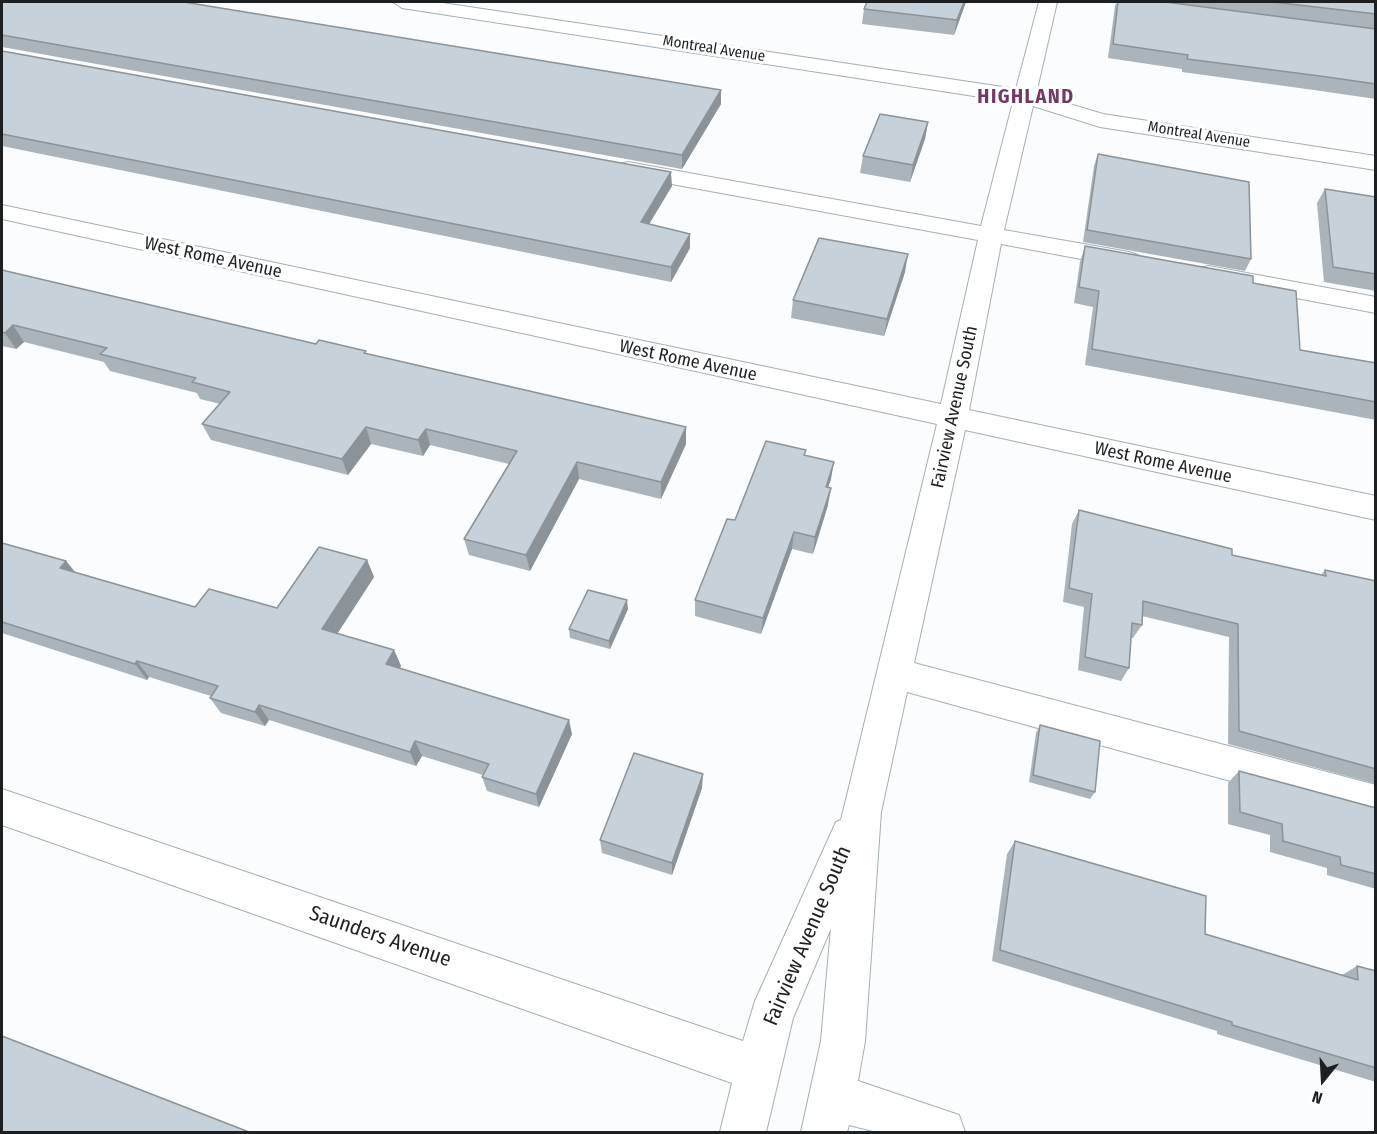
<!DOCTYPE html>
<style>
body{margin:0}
#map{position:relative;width:1377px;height:1134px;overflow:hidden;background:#fafcfd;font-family:"Fira Sans Condensed",sans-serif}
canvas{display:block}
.frame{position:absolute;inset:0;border:3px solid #1d2023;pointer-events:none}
.north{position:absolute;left:1293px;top:1050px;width:60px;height:60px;-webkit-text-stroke:4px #fff;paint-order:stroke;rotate:198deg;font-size:16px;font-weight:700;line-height:24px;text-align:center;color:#1d2023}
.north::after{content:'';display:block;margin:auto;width:21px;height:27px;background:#1d2023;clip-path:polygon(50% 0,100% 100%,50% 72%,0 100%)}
</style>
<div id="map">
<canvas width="1377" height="1134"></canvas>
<div class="frame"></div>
<div class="north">N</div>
</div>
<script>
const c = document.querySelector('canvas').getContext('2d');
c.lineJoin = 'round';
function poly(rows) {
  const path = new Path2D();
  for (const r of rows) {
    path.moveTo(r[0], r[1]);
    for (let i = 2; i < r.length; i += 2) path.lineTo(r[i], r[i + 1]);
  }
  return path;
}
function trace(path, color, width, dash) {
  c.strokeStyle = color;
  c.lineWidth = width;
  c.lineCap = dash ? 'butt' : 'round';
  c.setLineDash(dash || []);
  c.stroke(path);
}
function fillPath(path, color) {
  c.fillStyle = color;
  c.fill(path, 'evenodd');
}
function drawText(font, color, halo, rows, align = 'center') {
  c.font = font + ' "Fira Sans Condensed",sans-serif';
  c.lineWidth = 6;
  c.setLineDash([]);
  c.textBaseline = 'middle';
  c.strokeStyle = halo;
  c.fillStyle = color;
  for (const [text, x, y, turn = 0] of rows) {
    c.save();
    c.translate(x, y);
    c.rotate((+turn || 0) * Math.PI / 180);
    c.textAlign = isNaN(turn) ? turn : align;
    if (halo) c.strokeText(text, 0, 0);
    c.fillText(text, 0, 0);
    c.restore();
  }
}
const minor = poly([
 [393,2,436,2,1016,89,1039,2,1057,2,1036,94,1103,114,1376,156,1376,170,1100,127,1033,106,1004,230,1129,252,1138,255,1142,260,1138,265,1129,268,1001,244,969,410,1376,496,1376,520,965,430,914,663,1376,785,1376,821,907,692,881,812,865,1041,858,1081,959,1115,965,1132,877,1132,849,1125,847,1132,801,1132,821,1041,831,928,793,1018,766,1132,720,1132,732,1083,2,825,2,789,743,1041,755,1001,836,822,841,820,937,424,2,219,2,205,941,404,978,240,628,176,620,174,617,169,620,164,628,162,981,226,1013,102,402,8,393,2],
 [1209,266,1376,297,1376,313,1200,280,1196,274,1200,268,1209,266]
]);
trace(minor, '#a5afb7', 2);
fillPath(minor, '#fff');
fillPath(poly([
 [2,2,721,90,721,104,682,169,2,47,2,48],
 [867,2,966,2,954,35,862,24,864,9],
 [1117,2,1376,2,1376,99,1314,90,1182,72,1182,69,1108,58,1115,6],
 [2,51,672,186,649,224,690,248,671,282,2,146],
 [928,122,925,139,910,182,860,173,863,156],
 [1098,154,1251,259,1245,271,1083,242,1094,166],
 [1325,189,1376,197,1376,291,1324,282,1317,203],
 [1085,246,1253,283,1300,350,1376,363,1376,420,1085,365,1093,307,1074,303,1080,262],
 [2,270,172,311,316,344,367,354,686,427,686,444,661,499,579,479,530,571,469,555,464,539,509,464,430,445,423,456,371,444,348,475,211,440,202,424,220,404,200,399,197,393,110,371,104,362,24,342,16,349,2,346],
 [905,272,884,336,791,318,793,300],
 [806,456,831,479,828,487,828,505,813,554,792,549,761,634,695,616,695,600,735,520],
 [1079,510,1232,555,1321,575,1325,570,1376,581,1376,784,1228,744,1229,637,1142,616,1142,625,1133,638,1131,638,1129,668,1121,681,1078,670,1084,607,1063,602,1072,524],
 [2,543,66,561,75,572,195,607,277,608,367,560,374,577,337,634,394,650,401,666,399,668,572,734,539,807,487,791,482,777,483,775,422,756,416,766,269,720,265,726,221,713,210,698,211,696,149,677,147,680,2,633],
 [628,609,610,649,570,638,569,629],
 [1040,725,1095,792,1090,799,1029,782,1036,733],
 [1239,771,1376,808,1376,889,1327,875,1327,868,1270,852,1270,835,1228,824,1228,783],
 [702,788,672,875,602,853,600,840],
 [1015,841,1205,934,1342,975,1357,966,1376,971,1376,1082,1217,1034,1217,1031,992,961,1007,854]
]), '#abb4bb');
fillPath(poly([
 [964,2,966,2,954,35,957,20],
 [721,90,721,104,682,169,682,155],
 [928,122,925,139,910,182,913,165],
 [671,172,672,186,642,236,641,222],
 [690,234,690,248,671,282,671,267],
 [908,254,905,272,884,336,887,319],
 [13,325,24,342,16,349,5,333],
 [366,427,371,444,348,475,342,459],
 [686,427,686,444,661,499,661,482],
 [426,429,430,445,423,456,418,440],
 [577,462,579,479,530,571,526,555],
 [834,462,831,479,823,503,826,487],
 [831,488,828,505,813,554,815,537],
 [794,532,792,549,761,634,763,618],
 [367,560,374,577,330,645,322,629],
 [66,561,79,577,60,568],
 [627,600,628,609,610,649,609,641],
 [394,650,401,666,392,680,386,664],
 [137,661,149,677,147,680,135,664],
 [259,705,269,720,265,726,255,712],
 [569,720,572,734,539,807,536,794],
 [415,741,422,756,416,766,410,752],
 [703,774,702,788,672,875,672,863]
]), '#8b9298');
const building = poly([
 [2,2,184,2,721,90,682,155,2,35,2,2],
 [867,2,964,2,957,20,864,9,867,2],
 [1118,2,1165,2,1376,29,1376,84,1320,76,1187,59,1188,55,1113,44,1118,2],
 [1273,2,1376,2,1376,14,1273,2],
 [2,51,671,172,641,222,690,234,671,267,2,134,2,51],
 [880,114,928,122,913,165,863,156,880,114],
 [1098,154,1249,182,1251,259,1087,230,1098,154],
 [1325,189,1376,197,1376,274,1333,267,1325,189],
 [819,238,908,254,887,319,793,300,819,238],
 [1085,246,1253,276,1253,283,1296,291,1300,350,1376,363,1376,402,1092,349,1099,291,1079,287,1085,246],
 [2,270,316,344,319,340,366,351,364,353,686,427,661,482,577,462,526,555,464,539,517,451,426,429,418,440,366,427,342,459,202,424,230,392,192,382,196,378,100,354,107,348,13,325,5,333,2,332,2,270],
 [766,441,806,450,804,455,834,462,826,487,831,488,815,537,794,532,763,618,695,600,727,519,735,520,766,441],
 [1079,510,1232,549,1232,555,1326,576,1325,570,1376,581,1376,769,1239,731,1238,624,1143,601,1142,625,1132,623,1129,668,1085,657,1092,594,1069,588,1079,510],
 [2,543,66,561,60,568,195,607,209,589,277,608,319,547,367,560,322,629,394,650,386,664,569,720,536,794,482,777,489,764,415,741,410,752,259,705,255,712,210,698,218,686,137,661,135,664,2,622,2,543],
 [588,590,627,600,609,641,569,629,588,590],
 [1040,725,1100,741,1095,792,1033,775,1040,725],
 [634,753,703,774,672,863,600,840,634,753],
 [1239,771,1376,808,1376,874,1341,865,1340,857,1283,841,1282,824,1240,812,1239,771],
 [1015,841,1206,896,1205,934,1358,980,1357,966,1376,971,1376,1068,1232,1025,1232,1022,1000,950,1015,841],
 [2,1036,249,1132,2,1132,2,1036]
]);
fillPath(building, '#c7d1d9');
trace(building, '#8b9298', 1.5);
drawText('15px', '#1d2023', '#fff', [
 ["Montreal Avenue",714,49,9],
 ["Montreal Avenue",1199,135,9]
]);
drawText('18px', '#1d2023', '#fff', [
 ["West Rome Avenue",213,258,12],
 ["West Rome Avenue",688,361,12],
 ["Fairview Avenue South",955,407,-78],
 ["West Rome Avenue",1163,463,12]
]);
c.letterSpacing = '1.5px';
drawText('bold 20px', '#723966', '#fff', [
 ["HIGHLAND",1026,97]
]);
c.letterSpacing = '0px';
drawText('21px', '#1d2023', '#fff', [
 ["Fairview Avenue South",808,936,-67],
 ["Saunders Avenue",380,937,19]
]);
</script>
